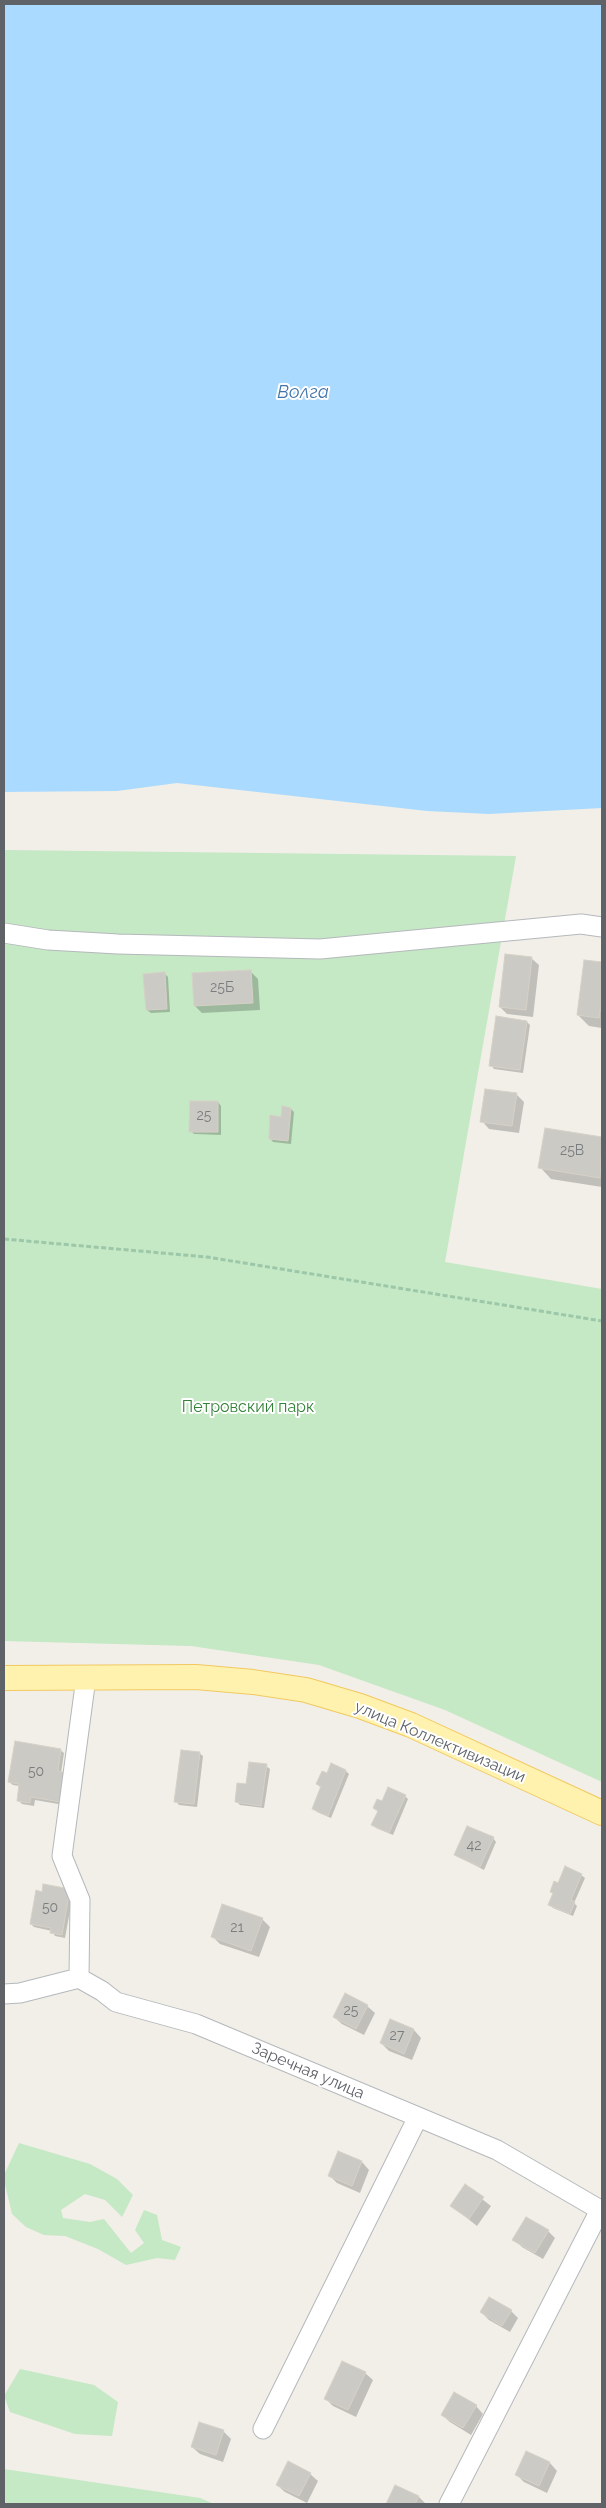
<!DOCTYPE html>
<meta charset="utf-8">
<style>
body{margin:0}
#map{position:relative;width:606px;height:2508px;overflow:hidden;background:#f1efe8;font-family:Raleway,sans-serif}
canvas{display:block}
.frame{position:absolute;inset:0;border:5px solid #5f6368;pointer-events:none}
</style>
<div id="map">
<canvas width="606" height="2508"></canvas>
<div class="frame"></div>
</div>
<script>
const c = document.querySelector('canvas').getContext('2d');
c.lineJoin = 'round';
function fillPath(path, color) {
  c.fillStyle = color;
  c.fill(path, 'evenodd');
}
function poly(rows) {
  const path = new Path2D();
  for (const r of rows) {
    path.moveTo(r[0], r[1]);
    for (let i = 2; i < r.length; i += 2) path.lineTo(r[i], r[i + 1]);
  }
  return path;
}
function trace(path, color, width, dash) {
  c.strokeStyle = color;
  c.lineWidth = width;
  c.lineCap = dash ? 'butt' : 'round';
  c.setLineDash(dash || []);
  c.stroke(path);
}
function drawText(font, color, halo, rows, align = 'center') {
  c.font = font + ' Raleway,sans-serif';
  c.lineWidth = 4;
  c.setLineDash([]);
  c.textBaseline = 'middle';
  c.strokeStyle = halo;
  c.fillStyle = color;
  for (const [text, x, y, turn = 0] of rows) {
    c.save();
    c.translate(x, y);
    c.rotate((+turn || 0) * Math.PI / 180);
    c.textAlign = isNaN(turn) ? turn : align;
    if (halo) c.strokeText(text, 0, 0);
    c.fillText(text, 0, 0);
    c.restore();
  }
}
fillPath(poly([
 [4,850,516,856,445,1262,602,1289,602,1782,445,1710,319,1665,191,1646,4,1641],
 [19,2143,90,2164,117,2179,133,2195,122,2217,105,2200,85,2194,61,2210,63,2218,90,2222,104,2219,131,2253,144,2243,135,2230,144,2210,157,2215,162,2240,181,2247,175,2260,157,2258,126,2265,98,2249,65,2236,44,2235,26,2227,12,2214,4,2180,4,2175],
 [20,2369,94,2385,118,2402,112,2436,75,2434,10,2412,4,2396],
 [4,2469,200,2498,214,2504,4,2504]
]), '#c5e8c5');
fillPath(poly([
 [4,4,602,4,602,808,489,814,427,811,177,783,117,791,4,792]
]), '#aadaff');
fillPath(poly([
 [531,958,539,965,533,1017,507,1014,500,1007],
 [585,961,602,963,602,1028,589,1026,578,1015],
 [250,971,258,979,260,1010,202,1013,195,1006],
 [164,973,168,977,170,1012,151,1013,147,1010],
 [527,1022,530,1025,523,1073,494,1069,491,1065],
 [516,1094,524,1102,519,1133,489,1129,482,1121],
 [218,1102,221,1106,221,1135,194,1134,191,1131],
 [291,1109,294,1112,291,1144,273,1142,270,1138],
 [546,1130,602,1139,602,1187,551,1179,540,1167],
 [60,1750,64,1753,61,1773,64,1805,35,1800,34,1806,22,1804,18,1800,20,1786,13,1785,9,1782],
 [199,1753,203,1756,197,1807,179,1805,176,1801],
 [266,1766,270,1769,264,1808,240,1805,236,1801,247,1785],
 [346,1771,349,1774,331,1818,317,1812,313,1808,321,1788,317,1784,328,1775],
 [405,1796,408,1799,393,1835,376,1828,373,1825,379,1812,375,1808,383,1802],
 [493,1838,496,1842,484,1870,455,1855],
 [581,1875,585,1878,574,1903,577,1906,573,1916,553,1908,549,1904,554,1894,551,1891],
 [43,1893,73,1894,65,1938,55,1936,52,1931,34,1927,31,1924],
 [262,1919,270,1927,259,1957,220,1944,212,1936],
 [367,2006,375,2013,364,2035,342,2024,334,2017],
 [391,2021,414,2030,421,2038,412,2060,389,2051,381,2043],
 [339,2153,362,2162,369,2170,360,2193,337,2183,330,2176],
 [465,2186,491,2206,477,2226,452,2206],
 [548,2231,555,2238,543,2259,522,2247,514,2239],
 [511,2311,518,2318,510,2332,489,2320,481,2312],
 [365,2373,373,2380,356,2417,333,2406,326,2399],
 [476,2406,483,2414,471,2435,450,2422,442,2415],
 [223,2431,231,2439,223,2462,200,2454,192,2447],
 [527,2453,550,2463,557,2471,547,2493,524,2482,517,2475],
 [310,2474,318,2481,307,2503,285,2492,277,2485],
 [396,2487,419,2497,426,2504,388,2504]
]), '#0003');
const building = poly([
 [505,954,532,957,526,1010,499,1007,505,954],
 [584,960,602,962,602,1011,600,1010,599,1018,577,1015,584,960],
 [251,970,253,1003,194,1006,192,973,251,970],
 [165,972,167,1009,146,1010,143,974,165,972],
 [496,1016,527,1021,520,1070,489,1066,496,1016],
 [485,1089,517,1093,512,1126,480,1122,485,1089],
 [190,1101,218,1101,218,1132,189,1132,190,1101],
 [282,1106,291,1108,288,1141,269,1139,270,1115,281,1117,282,1106],
 [545,1128,602,1137,600,1178,538,1168,545,1128],
 [15,1741,61,1749,58,1771,66,1773,61,1802,31,1797,30,1803,17,1801,19,1784,8,1782,15,1741],
 [181,1750,200,1752,194,1804,174,1802,181,1750],
 [249,1762,267,1764,261,1806,235,1802,237,1783,246,1784,249,1762],
 [331,1763,346,1770,328,1816,312,1809,321,1786,316,1784,322,1771,327,1773,331,1763],
 [388,1787,406,1795,389,1833,371,1825,378,1811,373,1808,377,1799,382,1801,388,1787],
 [467,1826,494,1837,480,1867,454,1855,467,1826],
 [565,1866,582,1874,571,1900,575,1902,570,1914,548,1905,553,1893,550,1892,554,1881,558,1883,565,1866],
 [43,1884,70,1889,62,1935,50,1933,51,1928,30,1924,36,1890,42,1892,43,1884],
 [222,1904,263,1918,251,1951,211,1937,222,1904],
 [345,1993,368,2005,356,2029,333,2017,345,1993],
 [390,2019,414,2029,404,2054,380,2043,390,2019],
 [338,2151,362,2161,352,2186,328,2176,338,2151],
 [465,2184,484,2197,469,2219,450,2206,465,2184],
 [526,2217,549,2230,535,2253,512,2240,526,2217],
 [489,2297,512,2310,502,2326,480,2312,489,2297],
 [342,2361,366,2372,348,2410,324,2399,342,2361],
 [454,2392,477,2405,463,2428,441,2415,454,2392],
 [199,2422,224,2430,216,2455,191,2447,199,2422],
 [526,2451,550,2462,539,2486,515,2475,526,2451],
 [288,2461,311,2473,299,2496,276,2485,288,2461],
 [395,2485,419,2496,415,2504,386,2504,395,2485]
]);
fillPath(building, '#cccac5');
trace(building, '#d6d1c6', 1);
const minor = poly([
 [4,933,48,940,118,944,320,949,581,924,602,927],
 [79,1978,80,1900,62,1856,86,1678],
 [4,1994,20,1993,79,1978,102,1991,116,2002,196,2024,497,2150,602,2211],
 [263,2429,418,2117],
 [449,2504,600,2210]
]);
const major = poly([
 [4,1678,196,1677,253,1682,306,1690,360,1706,411,1725,602,1813]
]);
trace(minor, '#b5b8bc', 21);
trace(major, '#f2c960', 26);
trace(poly([
 [4,1239,207,1257,602,1321]
]), '#9cc7a9', 3, [5, 2.5]);
trace(minor, '#fff', 19);
trace(major, '#fff2af', 24);
drawText('14px', '#7a7d7f', null, [
 ["25Б",222,988],
 ["25",204,1116],
 ["25В",572,1151],
 ["50",36,1772],
 ["42",474,1846],
 ["50",50,1908],
 ["21",237,1928],
 ["25",351,2011],
 ["27",397,2036]
]);
drawText('16px', '#348238', '#fff', [
 ["Петровский парк",248,1407]
]);
drawText('16px', '#5f6368', '#fff', [
 ["улица Коллективизации",440,1742,23],
 ["Заречная улица",308,2071,23]
]);
drawText('italic 18px', '#4174aa', '#fff', [
 ["Волга",303,393]
]);
</script>
